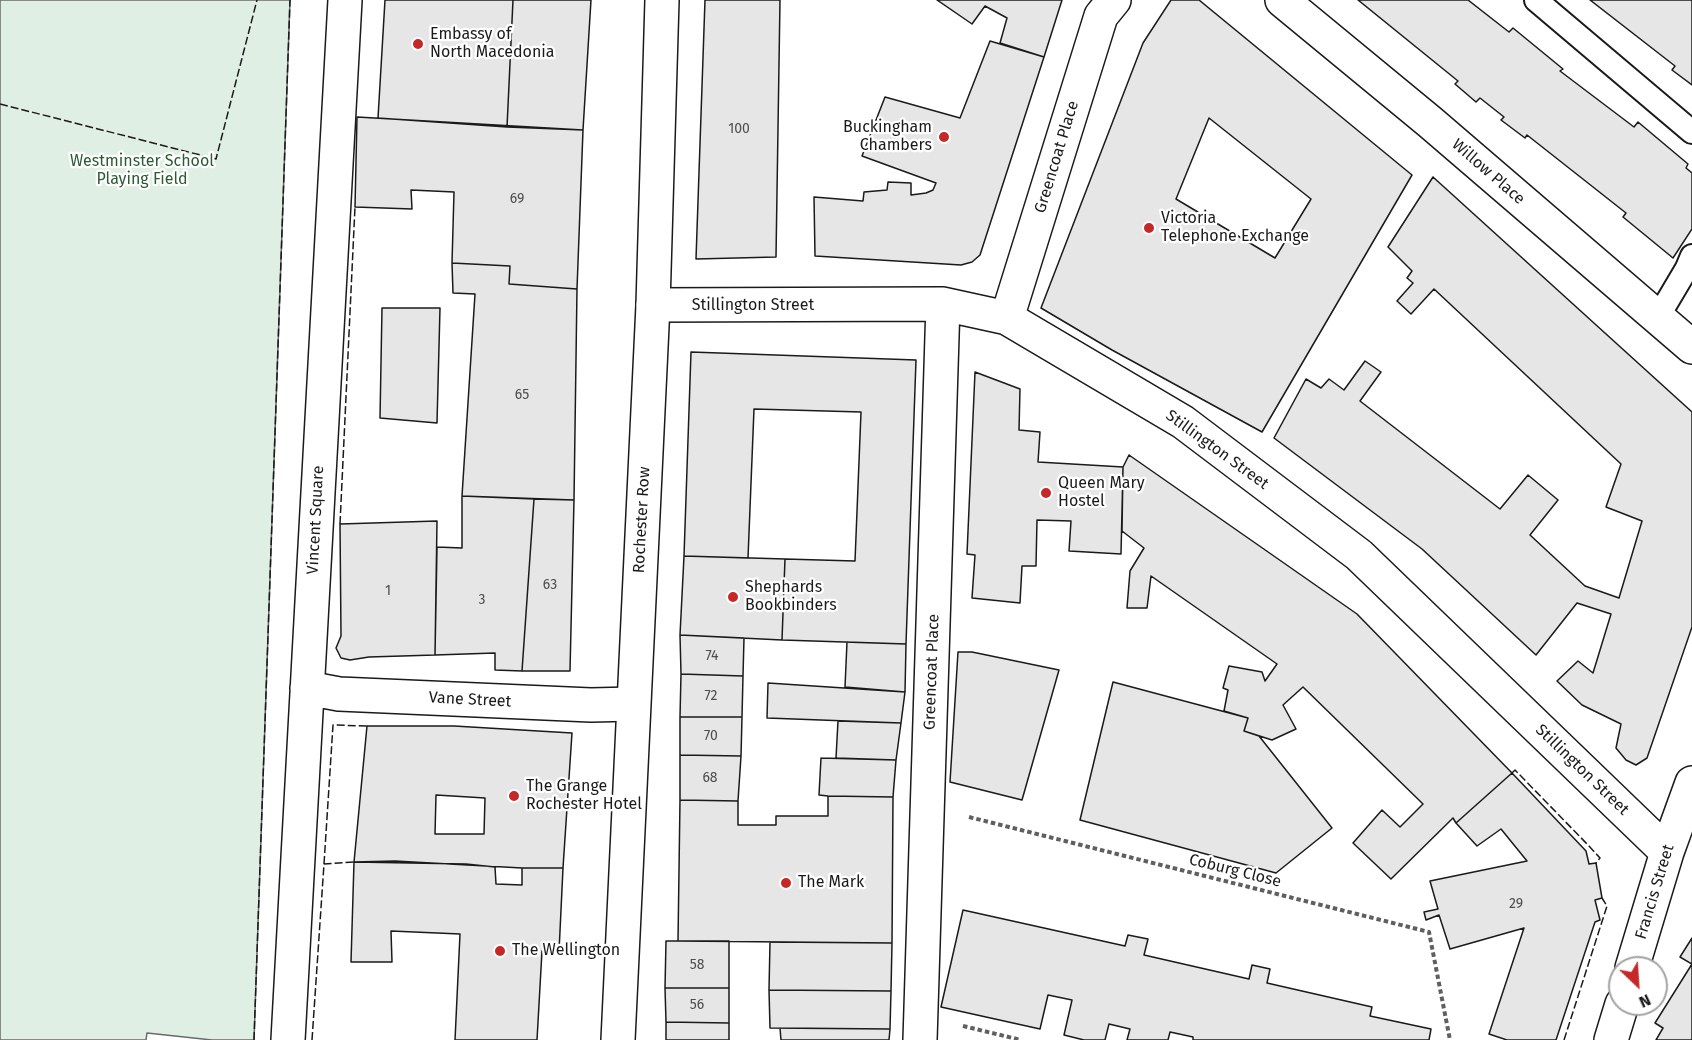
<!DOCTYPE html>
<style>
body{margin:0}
#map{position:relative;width:1692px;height:1040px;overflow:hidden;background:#fff;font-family:"Fira Sans",sans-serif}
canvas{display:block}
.north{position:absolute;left:1608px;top:956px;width:60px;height:60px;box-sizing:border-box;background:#fff;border:2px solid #a3a3a3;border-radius:50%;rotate:155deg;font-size:16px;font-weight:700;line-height:24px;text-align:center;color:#1a1a1a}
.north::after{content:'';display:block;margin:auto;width:21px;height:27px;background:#c62828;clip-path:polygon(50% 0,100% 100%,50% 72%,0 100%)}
</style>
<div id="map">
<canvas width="1692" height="1040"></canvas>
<div class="north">N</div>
</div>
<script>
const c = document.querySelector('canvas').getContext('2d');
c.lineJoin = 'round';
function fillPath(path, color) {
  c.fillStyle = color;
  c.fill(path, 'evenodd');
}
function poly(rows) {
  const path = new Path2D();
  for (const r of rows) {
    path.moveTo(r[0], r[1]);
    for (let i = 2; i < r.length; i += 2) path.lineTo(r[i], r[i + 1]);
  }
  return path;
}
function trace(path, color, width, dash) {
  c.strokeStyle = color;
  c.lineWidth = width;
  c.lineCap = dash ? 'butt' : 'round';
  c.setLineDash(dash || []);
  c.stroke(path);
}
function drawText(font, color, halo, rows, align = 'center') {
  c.font = font + ' "Fira Sans",sans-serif';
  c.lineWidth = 4.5;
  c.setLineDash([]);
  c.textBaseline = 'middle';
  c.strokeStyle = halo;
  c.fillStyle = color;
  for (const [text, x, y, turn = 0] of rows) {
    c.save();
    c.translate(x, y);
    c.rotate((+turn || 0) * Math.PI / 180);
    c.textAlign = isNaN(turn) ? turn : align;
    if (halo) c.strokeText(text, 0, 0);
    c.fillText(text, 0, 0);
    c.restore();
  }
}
const green = poly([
 [0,0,290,0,254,1040,212,1040,147,1033,146,1040,0,1040,0,0]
]);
fillPath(green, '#e0efe3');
trace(green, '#6a6a6a', 1.5);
const building = poly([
 [385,0,513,0,507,127,378,118,385,0],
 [513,0,591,0,583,130,507,127,513,0],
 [705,0,780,0,776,257,696,259,705,0],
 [937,0,1062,0,1044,57,1000,43,1007,18,985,6,972,24,937,0],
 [1171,0,1199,0,1412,175,1262,432,1112,350,1041,308,1143,43,1171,0],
 [1209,118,1311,199,1275,258,1176,199,1209,118],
 [1358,0,1468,0,1509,32,1513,28,1563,69,1560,71,1634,127,1638,122,1688,164,1686,168,1692,173,1692,229,1673,258,1623,217,1626,213,1527,135,1525,138,1501,120,1504,117,1480,98,1476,102,1455,84,1458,81,1358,0],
 [1590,0,1692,0,1692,85,1672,70,1675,66,1590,0],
 [990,41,1044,57,980,255,972,262,961,265,815,256,814,197,863,201,864,192,887,190,888,182,911,183,911,195,926,193,933,190,936,183,862,156,885,97,960,118,990,41],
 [357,117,583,130,577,289,509,284,510,266,452,263,454,192,411,190,412,209,355,207,357,117],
 [1433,177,1692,412,1692,627,1647,758,1636,765,1626,760,1616,748,1621,724,1582,705,1557,681,1578,661,1593,673,1611,614,1577,603,1536,655,1422,549,1274,438,1306,379,1321,388,1329,379,1344,390,1365,361,1381,372,1360,401,1500,509,1528,475,1558,500,1530,535,1585,586,1619,598,1642,521,1606,507,1621,464,1434,289,1411,314,1397,301,1413,283,1407,278,1412,271,1388,247,1433,177],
 [452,263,510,266,509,284,577,289,574,500,462,496,475,294,453,293,452,263],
 [382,308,440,308,437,423,380,418,382,308],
 [691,352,916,360,906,644,782,640,785,559,855,561,861,412,754,409,748,558,684,556,691,352],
 [975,372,1020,389,1019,430,1040,432,1038,462,1123,467,1121,554,1069,551,1071,521,1037,520,1036,566,1022,566,1020,603,972,598,975,555,967,554,975,372],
 [1129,455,1357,614,1512,773,1456,823,1453,818,1391,879,1353,843,1382,810,1400,827,1423,804,1303,687,1283,705,1296,729,1272,740,1244,731,1248,718,1224,711,1228,690,1223,688,1229,666,1262,672,1265,681,1277,664,1151,576,1147,608,1127,608,1130,571,1144,548,1122,531,1123,467,1129,455],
 [462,496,534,499,522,671,495,670,495,653,435,655,437,547,462,548,462,496],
 [534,499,574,500,570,671,522,671,534,499],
 [437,521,435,655,369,657,350,660,341,658,336,648,341,636,340,524,437,521],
 [684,556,785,559,782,640,680,635,684,556],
 [680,635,744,638,743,676,681,674,680,635],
 [847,642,906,644,905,692,845,687,847,642],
 [958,652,972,652,1059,670,1022,800,950,782,958,652],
 [681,674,743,676,742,717,680,717,681,674],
 [1113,682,1248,718,1244,731,1259,736,1332,828,1276,873,1080,820,1113,682],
 [768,683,905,692,901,723,767,718,768,683],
 [680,717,742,717,741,756,680,755,680,717],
 [838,721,901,723,896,760,836,758,838,721],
 [367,726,454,726,572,733,563,868,522,868,395,861,354,862,367,726],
 [436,795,485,798,484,834,435,834,436,795],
 [680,755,741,756,738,801,680,800,680,755],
 [821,758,896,760,893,797,828,796,819,795,821,758],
 [1512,773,1586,851,1589,864,1596,863,1602,898,1595,900,1600,920,1595,922,1556,1040,1507,1040,1489,1034,1524,928,1450,949,1439,915,1426,920,1424,912,1438,909,1430,881,1527,861,1501,829,1477,846,1456,823,1512,773],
 [828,796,893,797,892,943,678,941,680,800,738,801,738,825,776,825,776,816,828,816,828,796],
 [354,862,466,864,495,867,496,884,522,885,522,868,563,868,559,952,542,951,537,1040,455,1040,460,934,391,931,392,962,351,962,354,862],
 [963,910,1125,946,1128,935,1148,939,1144,955,1249,979,1252,965,1270,969,1267,983,1372,1007,1370,1016,1431,1029,1429,1040,1193,1040,1193,1037,1170,1032,1168,1040,1127,1040,1130,1029,1109,1024,1105,1040,1084,1040,1064,1035,1072,1000,1048,995,1040,1029,941,1007,963,910],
 [1692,938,1692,1040,1656,1040,1663,1028,1655,1023,1692,964,1680,957,1692,938],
 [666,941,729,941,729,988,665,988,666,941],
 [770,942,892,943,891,991,769,990,770,942],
 [665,988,729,988,729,1023,666,1022,665,988],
 [769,990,891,991,890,1029,770,1028,769,990],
 [666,1022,729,1023,729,1040,666,1040,666,1022],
 [780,1028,890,1029,889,1040,781,1040,780,1028]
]);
fillPath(building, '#e6e6e6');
trace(building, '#1a1a1a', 1.5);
const lane = poly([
 [1536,0,1692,132],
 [1658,317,1687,268,1692,256]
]);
const street = poly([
 [1282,0,1430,122,1692,347],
 [653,305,943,304,1007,318,1183,422,1359,555,1667,852],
 [1007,318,1101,16,1114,0],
 [307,688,339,694,591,705,633,704],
 [1632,968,1667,852,1692,783],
 [288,1040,345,0],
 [920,1040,943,304],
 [1611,1040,1622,1004]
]);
const secondary = poly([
 [618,1040,653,305,662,0]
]);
trace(lane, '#1a1a1a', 26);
trace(street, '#1a1a1a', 36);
trace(secondary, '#1a1a1a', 36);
trace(poly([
 [969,817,1429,932,1450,1040],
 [963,1026,1021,1040]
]), '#5f5f5f', 4, [4.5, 3]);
trace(lane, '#fff', 22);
trace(street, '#fff', 33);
trace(secondary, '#fff', 33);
trace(poly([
 [0,104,216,159,257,0],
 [340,524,355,207],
 [1512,773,1515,770,1589,846,1600,858,1596,863],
 [324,864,333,725,367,726],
 [254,1040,290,0],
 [312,1040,324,864,354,862],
 [1564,1040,1607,906,1602,898]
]), '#1a1a1a', 1.5, [8, 3]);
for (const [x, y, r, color] of [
 [418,44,6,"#c62828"],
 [944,137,6,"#c62828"],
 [1149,228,6,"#c62828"],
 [1046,493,6,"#c62828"],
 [733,597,6,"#c62828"],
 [514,796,6,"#c62828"],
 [786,883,6,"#c62828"],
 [500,951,6,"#c62828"]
]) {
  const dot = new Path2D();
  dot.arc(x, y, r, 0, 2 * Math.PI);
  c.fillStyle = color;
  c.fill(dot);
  trace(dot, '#fff', 2);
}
drawText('14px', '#4d4d4d', null, [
 ["100",739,129],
 ["69",517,199],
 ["65",522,395],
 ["63",550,585],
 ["1",388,591],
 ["3",482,600],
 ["74",712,656],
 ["72",711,696],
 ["70",711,736],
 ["68",710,778],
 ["29",1516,904],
 ["58",697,965],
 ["56",697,1005]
]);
drawText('16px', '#1a1a1a', '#fff', [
 ["Embassy of",430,35],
 ["North Macedonia",430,53],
 ["Buckingham",932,128,"right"],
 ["Chambers",932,146,"right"],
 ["Victoria",1161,219],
 ["Telephone Exchange",1161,237],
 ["Queen Mary",1058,484],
 ["Hostel",1058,502],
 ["Shephards",745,588],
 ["Bookbinders",745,606],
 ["The Grange",526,787],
 ["Rochester Hotel",526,805],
 ["The Mark",798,883],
 ["The Wellington",512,951]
], 'left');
drawText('16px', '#1a1a1a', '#fff', [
 ["Greencoat Place",1057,157,-73],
 ["Willow Place",1488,172,41],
 ["Stillington Street",753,306],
 ["Stillington Street",1217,450,36],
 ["Vincent Square",316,520,-87],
 ["Rochester Row",642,520,-87],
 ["Greencoat Place",932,672,-88],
 ["Vane Street",470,700,3],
 ["Stillington Street",1582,770,44],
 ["Coburg Close",1235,871,14],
 ["Francis Street",1655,892,-73]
]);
drawText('16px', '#2b5a34', '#fff', [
 ["Westminster School",142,162],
 ["Playing Field",142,180]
]);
</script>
